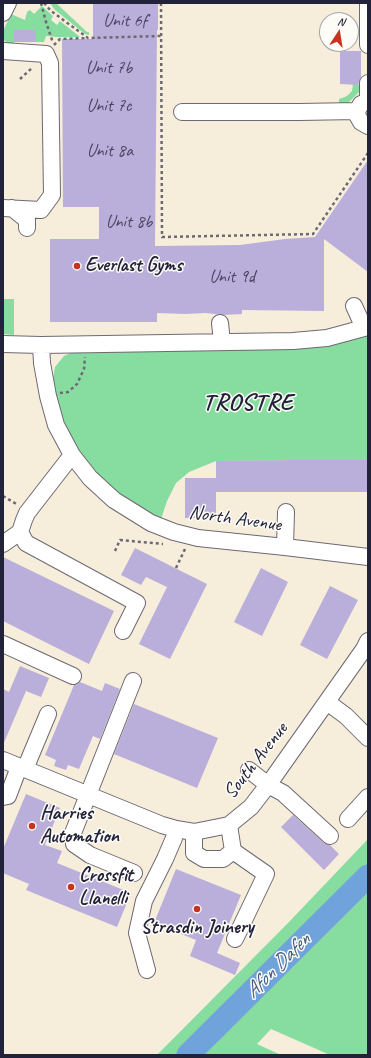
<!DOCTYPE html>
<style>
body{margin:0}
#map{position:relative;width:371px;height:1058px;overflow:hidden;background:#f7eddb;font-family:Caveat,sans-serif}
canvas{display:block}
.frame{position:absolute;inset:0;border:4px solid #22223b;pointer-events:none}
.north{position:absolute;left:319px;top:12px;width:40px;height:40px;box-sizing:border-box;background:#fdfcf7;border:1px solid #a5a5ac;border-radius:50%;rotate:12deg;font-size:11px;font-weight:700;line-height:16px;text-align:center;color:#22223b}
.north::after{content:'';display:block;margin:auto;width:14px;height:18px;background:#c8321e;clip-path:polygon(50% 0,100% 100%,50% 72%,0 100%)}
</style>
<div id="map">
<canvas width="371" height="1058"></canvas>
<div class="frame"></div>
<div class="north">N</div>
</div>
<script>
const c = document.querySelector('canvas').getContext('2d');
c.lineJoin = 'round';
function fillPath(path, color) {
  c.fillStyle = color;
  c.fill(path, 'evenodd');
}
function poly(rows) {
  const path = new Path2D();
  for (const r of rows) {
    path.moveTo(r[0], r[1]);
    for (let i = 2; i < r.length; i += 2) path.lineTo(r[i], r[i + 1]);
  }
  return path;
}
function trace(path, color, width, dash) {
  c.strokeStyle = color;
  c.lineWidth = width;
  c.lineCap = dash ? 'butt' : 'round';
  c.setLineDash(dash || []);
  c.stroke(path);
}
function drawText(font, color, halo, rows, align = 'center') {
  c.font = font + ' Caveat,sans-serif';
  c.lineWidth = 3;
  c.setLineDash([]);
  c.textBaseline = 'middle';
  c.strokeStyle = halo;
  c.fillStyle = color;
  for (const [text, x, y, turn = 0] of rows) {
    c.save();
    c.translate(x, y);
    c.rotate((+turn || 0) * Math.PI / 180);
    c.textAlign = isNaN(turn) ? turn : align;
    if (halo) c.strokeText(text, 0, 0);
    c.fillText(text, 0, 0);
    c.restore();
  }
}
fillPath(poly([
 [50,3,56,3,87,32,89,32,89,35,85,34,55,10],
 [42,6,53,16,51,20,57,25,60,21,80,37,57,37,46,36,44,42,14,42,14,46,8,44,4,40,3,31,11,14,25,20,27,12,30,10,34,14],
 [353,84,362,85,362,88,360,91,348,103,339,105,339,99,345,97,348,95,352,91],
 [3,299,14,299,14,335,3,334],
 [368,334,368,460,216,461,189,472,176,483,167,501,161,519,153,517,116,492,97,475,82,456,68,433,59,409,53,379,55,367,64,356,73,352],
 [368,839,368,868,182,1055,157,1055,289,922],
 [368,880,368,1055,330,1055,271,1029,257,1044,281,1055,196,1055,223,1024]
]), '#87dc9f');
trace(poly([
 [188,1055,368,876]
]), '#70a3dc', 23);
fillPath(poly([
 [93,3,158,3,158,30,157,30,155,246,240,245,285,239,315,237,368,160,368,272,324,239,324,311,242,310,242,314,224,315,206,313,185,314,157,313,157,322,50,322,50,239,99,239,99,207,63,207,62,39,93,39],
 [14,30,36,30,36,42,14,42],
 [340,51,361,51,361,77,358,85,340,84],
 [295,460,368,460,368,492,216,492,216,518,185,518,185,478,216,478,216,461],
 [135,548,207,584,170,659,139,644,167,587,146,577,141,585,121,575],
 [3,557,114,611,89,664,3,621],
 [261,568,288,582,262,636,234,622],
 [330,586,358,600,327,659,300,645],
 [20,666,49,678,41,697,26,691,3,745,3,689,9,692],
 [80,682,102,691,105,683,120,689,100,739,93,736,79,769,68,765,66,770,54,766,56,760,45,755,74,685,78,684],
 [134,704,218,738,197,788,114,754],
 [26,794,60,808,45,845,62,851,57,863,131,893,117,927,26,890,29,884,3,873,3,849],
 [293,815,324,843,330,845,339,854,324,870,281,827],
 [176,869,241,895,217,953,240,963,235,975,190,956,196,940,154,923]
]), '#baaeda');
const minor = poly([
 [368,3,368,45],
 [3,13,8,3],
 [3,51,46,54,50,63,52,195,41,210,3,208],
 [368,101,361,104,357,111,357,115,361,122,368,126],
 [368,101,368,83],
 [182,112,299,112,357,111],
 [12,208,27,220,27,228],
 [354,306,364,328],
 [220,323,222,342],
 [3,344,41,345,293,341,327,338,364,328,368,326],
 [41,345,42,363,48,396,56,425,72,455,90,478,114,500,151,523,174,532,198,538,285,547,368,557],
 [20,532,26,543,137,603,123,631],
 [3,544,20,532,24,520,27,513,72,455],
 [285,547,286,512],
 [3,644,73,676],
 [133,681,73,833,74,844,90,855,134,873],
 [327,702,346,716,368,738],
 [3,760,162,825,176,829,194,832,229,825,251,807,268,785,364,649,368,641],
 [25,769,48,714],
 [249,770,268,785,283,793,330,836],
 [3,797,8,796,19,767],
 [348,819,368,797],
 [194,832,194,853,204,859,223,859,233,851,229,825],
 [233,851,266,874,235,939],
 [147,970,137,933,144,901,165,859,174,838,176,829]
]);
trace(minor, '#6d6973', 18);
trace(poly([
 [41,3,46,22,53,43],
 [44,3,51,11,88,38,161,36],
 [161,3,162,237,313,234,368,153],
 [54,45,60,39,88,38],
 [20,79,33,67],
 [60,393,68,392,77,384,84,369,85,357],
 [3,496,18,505],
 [115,551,120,540,163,544],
 [176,568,185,549]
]), '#6d6973', 2.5, [3, 3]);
trace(minor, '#fff', 16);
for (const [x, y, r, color] of [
 [77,266,4,"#c8321e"],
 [32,826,4,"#c8321e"],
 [71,887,4,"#c8321e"],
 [197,909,4,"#c8321e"]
]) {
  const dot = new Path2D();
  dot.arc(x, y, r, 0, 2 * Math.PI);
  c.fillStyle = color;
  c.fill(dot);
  trace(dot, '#fdfcf7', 1.5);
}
drawText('18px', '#484563', null, [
 ["Unit 6f",125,21],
 ["Unit 7b",109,68],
 ["Unit 7c",109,106],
 ["Unit 8a",110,151],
 ["Unit 8b",129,222],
 ["Unit 9d",232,277]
]);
drawText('bold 20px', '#22223b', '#fdfcf7', [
 ["Everlast Gyms",85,266],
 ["Harries",40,814],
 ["Automation",40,837],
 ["Crossfit",79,876],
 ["Llanelli",79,899],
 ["Strasdin Joinery",197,928,"center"]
], 'left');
drawText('20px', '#22223b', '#fdfcf7', [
 ["North Avenue",235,519,8],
 ["South Avenue",256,761,-52]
]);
drawText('italic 21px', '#455c83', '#fdfcf7', [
 ["Afon Dafen",278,966,-45]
]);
c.letterSpacing = '1px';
drawText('bold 24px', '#22223b', '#fdfcf7', [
 ["TROSTRE",248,404]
]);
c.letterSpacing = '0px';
</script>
